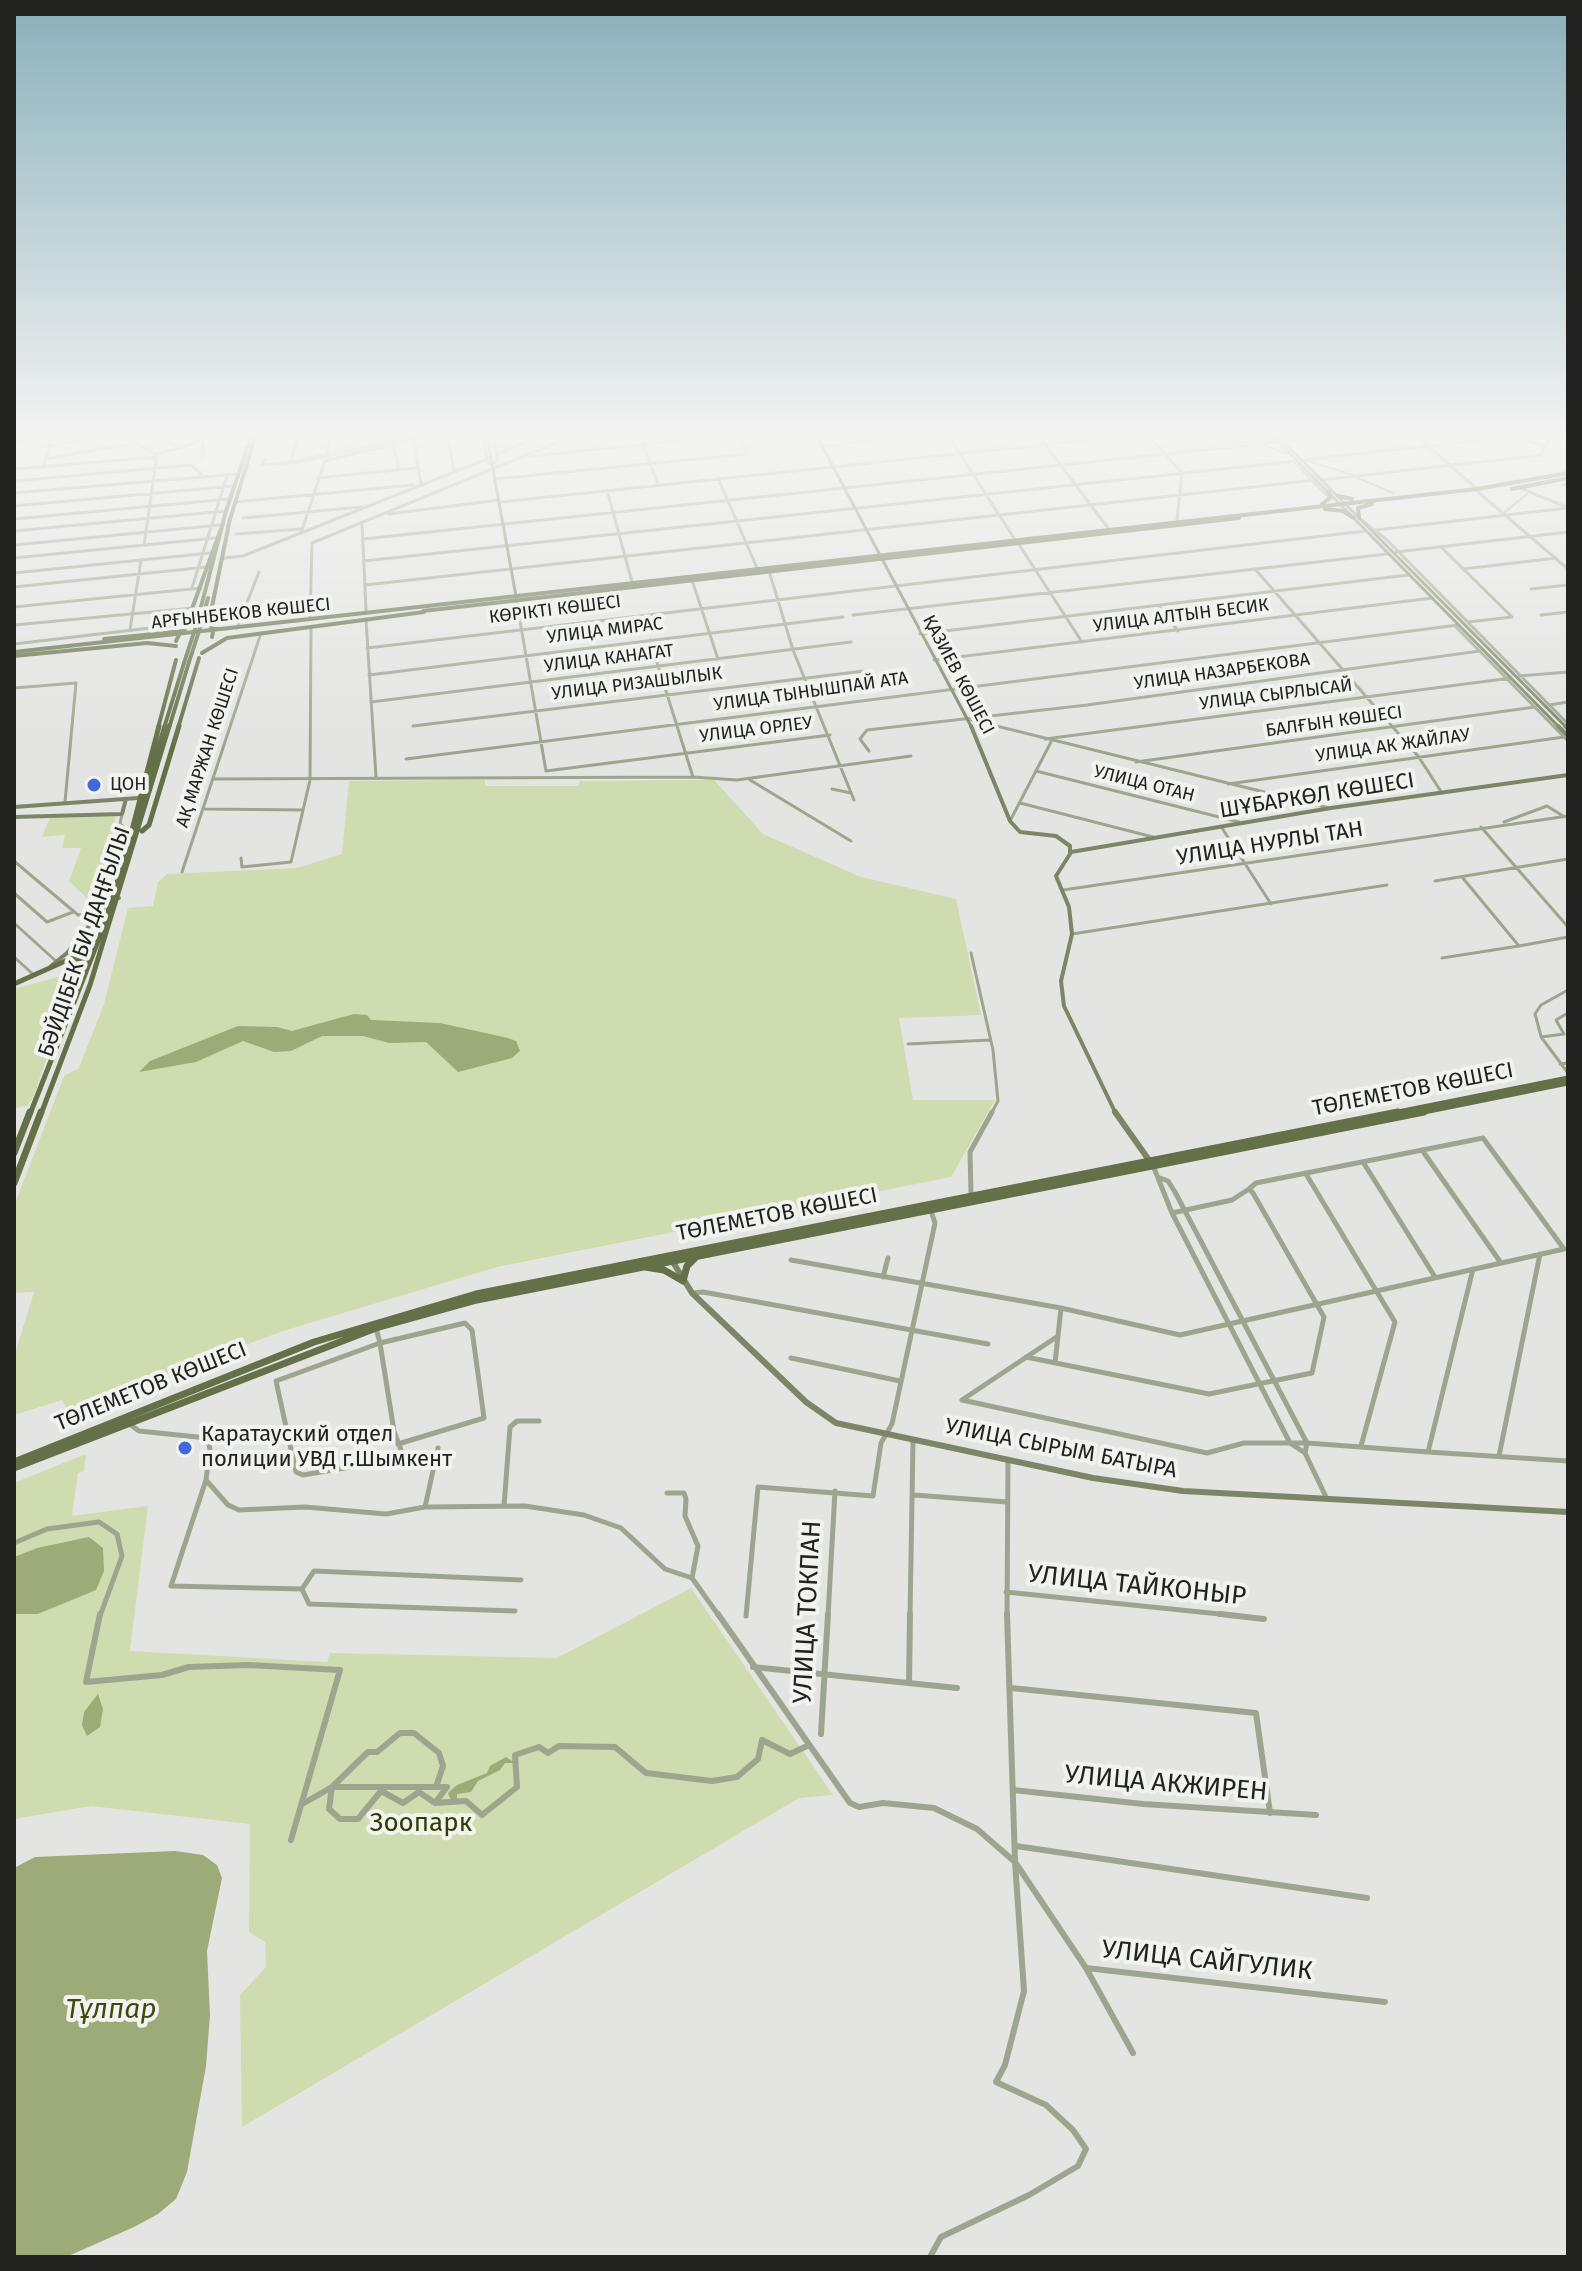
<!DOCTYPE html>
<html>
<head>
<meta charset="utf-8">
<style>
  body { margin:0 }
  #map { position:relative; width:1582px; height:2271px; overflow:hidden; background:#e4e5e2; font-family:"Fira Sans",sans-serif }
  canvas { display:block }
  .frame { position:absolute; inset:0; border:16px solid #222221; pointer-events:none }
</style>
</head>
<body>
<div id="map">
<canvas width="1582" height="2271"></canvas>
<div class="frame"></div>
</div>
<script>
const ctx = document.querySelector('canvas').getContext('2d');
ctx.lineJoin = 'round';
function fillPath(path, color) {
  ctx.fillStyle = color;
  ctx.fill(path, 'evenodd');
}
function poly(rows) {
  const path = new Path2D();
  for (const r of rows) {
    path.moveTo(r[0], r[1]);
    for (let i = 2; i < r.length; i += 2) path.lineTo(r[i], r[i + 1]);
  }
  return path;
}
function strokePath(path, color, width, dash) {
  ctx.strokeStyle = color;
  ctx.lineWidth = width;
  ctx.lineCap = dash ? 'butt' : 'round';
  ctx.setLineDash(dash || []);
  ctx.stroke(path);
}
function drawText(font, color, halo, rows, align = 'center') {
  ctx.font = font + ' "Fira Sans",sans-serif';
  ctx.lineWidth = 8;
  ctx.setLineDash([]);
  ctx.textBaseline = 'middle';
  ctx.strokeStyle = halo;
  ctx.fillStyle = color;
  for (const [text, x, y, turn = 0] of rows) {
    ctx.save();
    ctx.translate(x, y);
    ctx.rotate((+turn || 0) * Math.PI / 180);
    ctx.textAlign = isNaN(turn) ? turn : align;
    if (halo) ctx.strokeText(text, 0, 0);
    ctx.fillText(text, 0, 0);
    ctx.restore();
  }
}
fillPath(poly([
  [485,780,485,786,578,786,580,781,714,780,763,834,861,877,956,899,981,1015,899,1018,913,1100,995,1100,951,1177,497,1267,283,1331,68,1411,62,1400,14,1415,14,1357,34,1292,14,1293,14,1206,64,1076,79,1068,104,1004,128,908,153,906,158,882,167,874,297,868,342,854,349,781],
  [116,815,100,885,92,903,69,881,81,848,62,848,65,835,42,837,50,817],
  [80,971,69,992,33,1098,27,1106,14,1108,14,989],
  [86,1454,84,1471,78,1473,72,1516,148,1506,130,1651,327,1662,330,1653,557,1658,691,1588,833,1795,799,1798,242,2127,240,1995,266,1967,265,1942,249,1932,250,1824,91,1806,14,1819,14,1483]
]), '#cedcaf');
fillPath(poly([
  [354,1014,367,1015,371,1020,440,1023,508,1038,516,1041,520,1051,512,1058,458,1072,426,1042,389,1043,363,1036,322,1036,291,1051,274,1052,243,1041,196,1062,139,1072,150,1061,238,1026,277,1027,292,1031],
  [89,1537,103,1548,104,1571,96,1590,38,1614,14,1614,14,1557,37,1548],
  [98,1694,103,1709,100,1727,87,1736,82,1725,84,1712],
  [506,1757,515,1763,505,1763,500,1770,478,1781,471,1792,457,1794,457,1799,451,1801,448,1793,457,1785,487,1773,490,1766],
  [175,1851,203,1855,217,1865,222,1878,207,1951,210,2015,206,2066,187,2172,176,2199,158,2214,134,2227,66,2257,14,2257,14,1868,35,1857]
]), '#9cab78');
strokePath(poly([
  [1198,431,1218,440,1254,443],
  [1264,445,1288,454],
  [1305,460,1353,475],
  [1358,478,1393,493],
  [1505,512,1527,494]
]), '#9cab78', 2);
strokePath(poly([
  [215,435,237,437],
  [14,437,46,431],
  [265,459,262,465,299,462,392,442]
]), '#9cab78', 3);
strokePath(poly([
  [143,431,181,447],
  [174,431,203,442,202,457],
  [198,431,229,440,250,440],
  [223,431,251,436],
  [299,431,291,462,413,436],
  [376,431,377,444],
  [412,431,421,484],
  [447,431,454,471],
  [492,431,497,454,552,431],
  [639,431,658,485],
  [1035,431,1108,528],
  [1144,431,1182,473,1177,520],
  [1221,431,1227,438],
  [1265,431,1277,442],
  [1411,431,1477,489],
  [14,432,19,431],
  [121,434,157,455,144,545],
  [947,434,1014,538],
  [1505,435,1545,446],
  [14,442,63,431],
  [1283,442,1383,431],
  [394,445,399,470],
  [51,446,136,431],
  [821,446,969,431],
  [157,454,199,442],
  [326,456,333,431],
  [531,456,777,431],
  [46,459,133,443],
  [487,459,489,464,497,462,497,454],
  [1302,460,1502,438,1508,431],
  [1293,461,1330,498],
  [44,466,52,435],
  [14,469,157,457],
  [317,478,416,468],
  [718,478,757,568],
  [495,479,747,454,739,435],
  [1322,480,1541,455,1553,431],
  [14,481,192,465,203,476],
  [1562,485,1568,484],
  [1520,488,1566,507],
  [607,490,632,582],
  [1478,492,1568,569],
  [14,493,237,474],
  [235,502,413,485],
  [500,502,1175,431],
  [14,506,233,486],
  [389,514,499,500],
  [243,518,361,507],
  [1359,518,1387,540,1568,724],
  [14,519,229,499],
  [362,522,366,611],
  [1376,530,1568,508],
  [14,531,226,511],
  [301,533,325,461,446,431],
  [236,534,301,529],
  [363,539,1279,442],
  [1018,543,1082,642],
  [14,545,220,525],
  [1441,547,1512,617],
  [1396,552,1568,532],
  [14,558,215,538],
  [224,558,243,556,487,459,482,431],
  [364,561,1297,461],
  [1255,569,1418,756,1442,793],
  [1463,569,1556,558],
  [769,571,793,650,854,800],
  [14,573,210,553],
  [692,580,718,659],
  [365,585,1316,480],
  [14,587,207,567],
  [192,588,227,476],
  [1531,589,1568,585],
  [516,598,546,771],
  [1159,606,1178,631],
  [14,607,201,588],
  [853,615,1387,554],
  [1541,615,1568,612],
  [310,618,312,543,585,431],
  [366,620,376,777],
  [1468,622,1512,617],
  [14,625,194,608],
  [1455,626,1568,741],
  [237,628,259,572],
  [130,630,141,560],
  [920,634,1408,575],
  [650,640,693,777],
  [14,644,176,625],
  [367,648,1365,531],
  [934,660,1432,598],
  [369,675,843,617],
  [1519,676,1568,672],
  [14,688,76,683,65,802],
  [371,702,851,642],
  [1549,705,1568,702],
  [968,719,1329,808],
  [413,726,864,671],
  [1045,739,1511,678],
  [869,751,860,739,867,730,1087,705,1480,651],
  [406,759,1458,625],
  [1136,762,1535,707],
  [546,771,830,735],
  [1036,771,1239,822],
  [214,779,693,777,737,780,911,756],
  [750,780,851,841],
  [1228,784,1564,737],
  [832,789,851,793],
  [1020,803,1153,837],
  [204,809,303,810],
  [122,814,120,824,129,831],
  [1010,821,1051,742],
  [1504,822,1547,806,1563,816],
  [1481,827,1568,927],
  [1222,828,1271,904],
  [241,858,242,867,291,862,310,780,311,627],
  [14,861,78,915,102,911],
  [182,872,261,633],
  [1435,881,1568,859],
  [1063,890,1568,816],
  [14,893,47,922,73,912],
  [14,923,57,962],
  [1072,934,1387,885],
  [1519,946,1568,937],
  [971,953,993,1050,998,1101,991,1114],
  [14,957,34,975],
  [1442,958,1519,946,1462,877],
  [1568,1013,1556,1020,1564,1034,1541,1037,1568,1073],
  [1541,1036,1535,1014,1541,1005,1568,990],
  [908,1044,990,1040],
  [1560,1064,1568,1063]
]), '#9ea58f', 3);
strokePath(poly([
  [1422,1150,1501,1263],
  [1363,1162,1435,1277],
  [1154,1168,1172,1213,1290,1443,1305,1453,1327,1499],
  [1306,1174,1395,1322,1361,1446],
  [1160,1178,1168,1181,1175,1192,1307,1443,1305,1453],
  [971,1194,970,1152,992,1112],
  [791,1260,1061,1308,1180,1335,1564,1249,1483,1138,1256,1183,1249,1189],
  [883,1277,888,1258],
  [692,1293,703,1292,988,1344],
  [376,1328,380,1343,465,1323,472,1330,484,1418,398,1444],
  [380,1343,394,1431,404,1458,303,1475,296,1472,276,1381,380,1343],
  [1026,1357,1209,1394,1312,1373,1324,1317,1253,1193,1249,1189,1232,1200,1172,1213],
  [791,1358,900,1381],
  [1055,1363,1061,1308],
  [962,1400,1207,1453,1244,1443,1307,1443,1428,1452,1473,1269],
  [962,1400,1058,1336],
  [128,1423,139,1431,207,1438,210,1449,206,1480,171,1586,302,1589],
  [1428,1452,1568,1461],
  [1499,1456,1540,1254],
  [206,1480,228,1505,239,1510,305,1507,386,1514,425,1507,525,1506,584,1515,621,1528,665,1569,692,1578,719,1616],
  [667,1493,684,1493,686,1499,685,1516,698,1546,692,1578],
  [914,1495,1007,1502],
  [504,1506,510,1427,517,1421,539,1421],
  [425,1507,438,1448],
  [14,1543,47,1529,99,1522,117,1534,122,1556,100,1616],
  [1006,1592,1239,1616],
  [515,1611,309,1604,302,1589,314,1571,521,1580],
  [746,1616,758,1487,873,1496,881,1443,892,1424,935,1223,931,1211],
  [828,1616,835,1491],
  [910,1616,913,1441],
  [1007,1616,1008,1461]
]), '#9ea58f', 5);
strokePath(poly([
  [100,1614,86,1682,162,1675,189,1667,248,1665,340,1670,291,1840],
  [718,1614,850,1803,859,1807,883,1803,934,1808,977,1829,1015,1862,1024,1991,1005,2065,996,2082,1046,2105,1073,2130,1086,2149,1078,2166,1029,2195,941,2237,930,2257],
  [1007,1614,1015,1862,1086,1968,1385,2002],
  [1220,1614,1264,1619],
  [753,1667,957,1688],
  [909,1683,910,1614],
  [1011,1688,1256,1713,1270,1813],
  [821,1734,828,1614],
  [332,1787,436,1787],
  [332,1787,329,1809,340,1819,358,1819,381,1791,403,1803,419,1792,435,1803,447,1787,436,1787],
  [332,1787,368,1752,377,1752,400,1733,414,1733,439,1753,443,1766,436,1787],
  [1013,1790,1143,1804,1316,1815],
  [304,1803,332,1787],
  [435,1803,466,1801,482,1815,517,1787,515,1755,539,1747,548,1753,559,1746,615,1747,646,1773,712,1781,737,1777,758,1759,762,1740,790,1754,807,1746],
  [1016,1846,1367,1898],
  [1086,1968,1133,2053]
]), '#9ea58f', 6);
strokePath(poly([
  [486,431,516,596],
  [814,431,972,728],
  [1268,431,1560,728],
  [1273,431,1567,728]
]), '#7c8666', 3);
strokePath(poly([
  [971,726,1010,821,1020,832,1056,836,1070,846,1070,854,1056,876,1069,907,1072,934,1061,981,1064,1006,1116,1114],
  [1558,726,1568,736],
  [1565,726,1568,729],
  [14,807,138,798],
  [14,817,122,814,126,799],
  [1071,852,1331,808,1568,775],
  [51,966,67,953,111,899,119,898]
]), '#7c8666', 4);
strokePath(poly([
  [1115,1112,1151,1163],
  [671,1259,692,1293,806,1402,836,1423,1093,1478,1183,1491,1568,1512]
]), '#7c8666', 6);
strokePath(poly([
  [1512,489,1568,478],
  [1338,496,1352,499],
  [1322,504,1330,498,1329,492],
  [1325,509,1343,511,1354,518],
  [1359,518,1358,508,1372,504],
  [228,526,257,431],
  [423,611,1239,518],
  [201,625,208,598],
  [196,626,226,511,253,431],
  [219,629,212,629,209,621,229,524],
  [104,639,184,631,223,523],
  [14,652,1477,489,1568,473],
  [202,653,227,638,424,612],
  [14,656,147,643,176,646],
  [158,728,176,660],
  [164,728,184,663],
  [169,728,189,662],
  [178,728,199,658]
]), '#647048', 4);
strokePath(poly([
  [142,831,149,825,179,726],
  [131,834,159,726],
  [14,984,72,958,89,963],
  [30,1114,102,931,165,726],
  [41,1114,90,985,169,726],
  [1388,1114,1568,1078],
  [1414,1114,1568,1083]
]), '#647048', 5);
strokePath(poly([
  [14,1153,30,1112],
  [14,1183,41,1112],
  [645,1267,664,1270,683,1281,687,1266,696,1257],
  [14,1462,314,1342,476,1294,1398,1112],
  [14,1468,376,1328,477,1300,1424,1112]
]), '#647048', 7);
strokePath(poly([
  [212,637,213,632],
  [176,641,179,635],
  [189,662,201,625],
  [184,663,196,626]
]), '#647048', 4);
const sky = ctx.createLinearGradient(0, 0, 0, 749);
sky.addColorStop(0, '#89b0bb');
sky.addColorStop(0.58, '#f3f3f2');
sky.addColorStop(1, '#f3f3f200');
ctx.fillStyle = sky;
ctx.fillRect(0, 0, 1582, 749);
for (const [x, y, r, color] of [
  [94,785,8,"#4169db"],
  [185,1448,8,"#4169db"]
]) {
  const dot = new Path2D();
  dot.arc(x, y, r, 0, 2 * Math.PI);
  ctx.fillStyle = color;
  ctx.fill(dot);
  strokePath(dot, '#f1f3ef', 3);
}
drawText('18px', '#222221', '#f1f3ef', [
  ["КӨРІКТІ КӨШЕСІ",555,610,-7],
  ["АРҒЫНБЕКОВ КӨШЕСІ",241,614,-6],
  ["УЛИЦА АЛТЫН БЕСИК",1181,616,-7],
  ["УЛИЦА МИРАС",605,631,-7],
  ["УЛИЦА КАНАГАТ",609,659,-7],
  ["УЛИЦА НАЗАРБЕКОВА",1222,672,-8],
  ["ҚАЗИЕВ КӨШЕСІ",958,675,62],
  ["УЛИЦА РИЗАШЫЛЫК",637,684,-7],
  ["УЛИЦА ТЫНЫШПАЙ АТА",811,692,-8],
  ["УЛИЦА СЫРЛЫСАЙ",1276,695,-7],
  ["БАЛҒЫН КӨШЕСІ",1334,722,-8],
  ["УЛИЦА ОРЛЕУ",756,730,-7],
  ["УЛИЦА АК ЖАЙЛАУ",1393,746,-8],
  ["АҚ МАРЖАН КӨШЕСІ",208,748,-72],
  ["УЛИЦА ОТАН",1144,784,14]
]);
drawText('18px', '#222221', '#f1f3ef', [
  ["ЦОН",110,785]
], 'left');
drawText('22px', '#222221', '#f1f3ef', [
  ["ШҰБАРКӨЛ КӨШЕСІ",1317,796,-9],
  ["УЛИЦА НУРЛЫ ТАН",1270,844,-9],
  ["БӘЙДІБЕК БИ ДАҢҒЫЛЫ",85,942,-71],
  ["ТӨЛЕМЕТОВ КӨШЕСІ",1413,1090,-11],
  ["ТӨЛЕМЕТОВ КӨШЕСІ",777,1215,-11],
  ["ТӨЛЕМЕТОВ КӨШЕСІ",151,1387,-22],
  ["УЛИЦА СЫРЫМ БАТЫРА",1061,1449,11]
]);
drawText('22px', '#222221', '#f1f3ef', [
  ["Каратауский отдел",201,1435],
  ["полиции УВД г.Шымкент",201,1460]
], 'left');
drawText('26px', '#222221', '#f1f3ef', [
  ["УЛИЦА ТАЙКОНЫР",1137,1586,6],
  ["УЛИЦА ТОКПАН",808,1612,-87],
  ["УЛИЦА АКЖИРЕН",1166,1784,5],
  ["УЛИЦА САЙГУЛИК",1207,1961,6]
]);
drawText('26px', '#313e01', '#f1f3ef', [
  ["Зоопарк",421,1824]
]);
drawText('italic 28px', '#3d4b11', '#f1f3ef', [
  ["Тұлпар",111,2010]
]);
</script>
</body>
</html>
